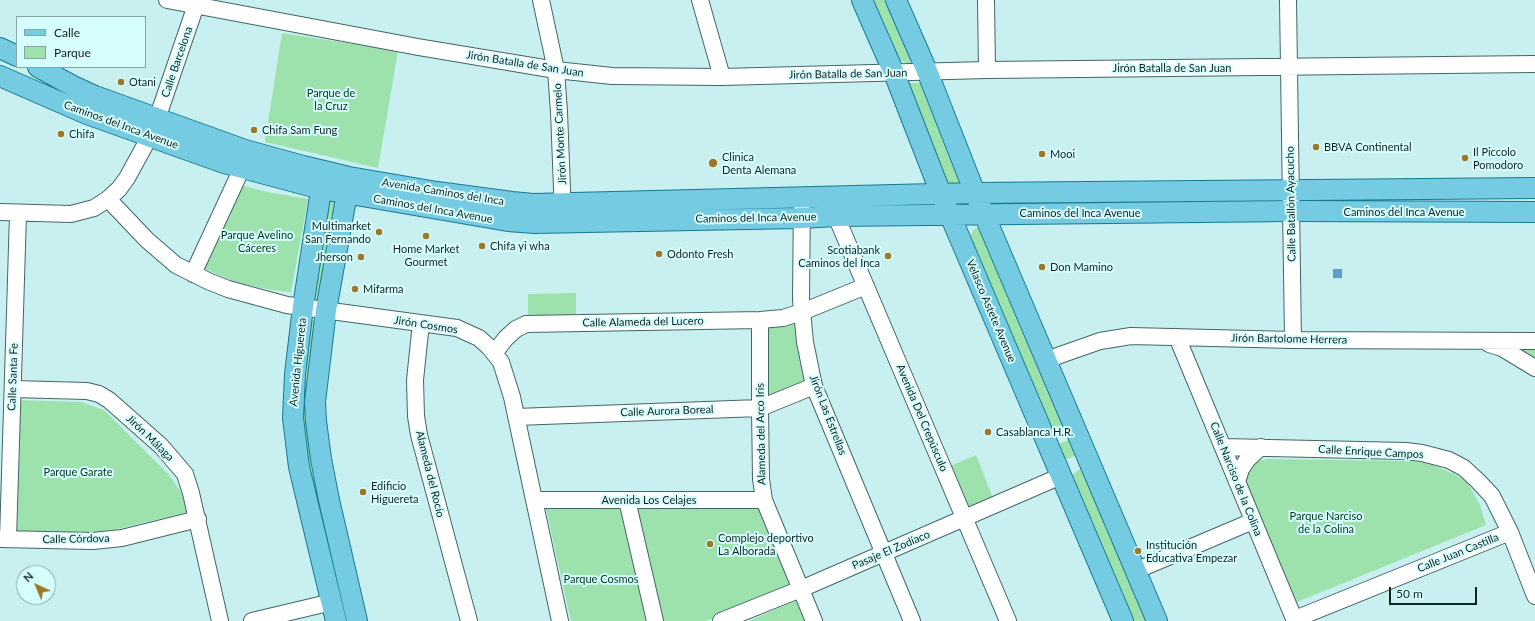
<!DOCTYPE html>
<html>
<head>
<meta charset="utf-8">
<style>
  body { margin:0 }
  #map { position:relative; width:1535px; height:621px; overflow:hidden; background:#c9f0f1; font-family:Lato,sans-serif }
  canvas { display:block }
  .legend { position:absolute; left:16px; top:16px; width:130px; height:52px; box-sizing:border-box; background:#d6feff; border:1px solid #88a6a7; margin:0; padding:5px 7px; list-style:none; font-size:12px; color:#132223 }
  .legend li { display:flex; align-items:center; gap:8px; height:20px }
  .legend b { width:20px; border:1px solid #88a6a7 }
  .north { position:absolute; left:16px; top:565px; width:40px; height:40px; box-sizing:border-box; background:#d6feff; border:1px solid #88a6a7; border-radius:50%; rotate:316deg; font-size:11px; font-weight:700; line-height:16px; text-align:center; color:#132223 }
  .north::after { content:''; display:block; margin:auto; width:14px; height:18px; background:#9e7624; clip-path:polygon(50% 0,100% 100%,50% 72%,0 100%) }
  .scale { position:absolute; left:1389px; top:587px; width:88px; height:18px; box-sizing:border-box; border:2px solid #132223; border-top:0; padding-left:5px; font-size:12px; line-height:14px; white-space:nowrap; color:#132223; -webkit-text-stroke:3px #d6feff; paint-order:stroke }
</style>
</head>
<body>
<div id="map">
<canvas width="1535" height="621"></canvas>
<ul class="legend">
<li><b style="height:5px;background:#75cbe2"></b>Calle</li>
<li><b style="height:11px;background:#9de1ad"></b>Parque</li>
</ul>
<div class="north">N</div>
<div class="scale">50 m</div>
</div>
<script>
const ctx = document.querySelector('canvas').getContext('2d');
ctx.lineJoin = 'round';
function fillPath(path, color) {
  ctx.fillStyle = color;
  ctx.fill(path, 'evenodd');
}
function poly(rows) {
  const path = new Path2D();
  for (const r of rows) {
    path.moveTo(r[0], r[1]);
    for (let i = 2; i < r.length; i += 2) path.lineTo(r[i], r[i + 1]);
  }
  return path;
}
function strokePath(path, color, width, dash) {
  ctx.strokeStyle = color;
  ctx.lineWidth = width;
  ctx.lineCap = dash ? 'butt' : 'round';
  ctx.setLineDash(dash || []);
  ctx.stroke(path);
}
function drawText(font, color, halo, rows, align = 'center') {
  ctx.font = font + ' Lato,sans-serif';
  ctx.lineWidth = 4;
  ctx.setLineDash([]);
  ctx.textBaseline = 'middle';
  ctx.strokeStyle = halo;
  ctx.fillStyle = color;
  for (const [text, x, y, turn = 0] of rows) {
    ctx.save();
    ctx.translate(x, y);
    ctx.rotate((+turn || 0) * Math.PI / 180);
    ctx.textAlign = isNaN(turn) ? turn : align;
    if (halo) ctx.strokeText(text, 0, 0);
    ctx.fillText(text, 0, 0);
    ctx.restore();
  }
}
fillPath(poly([
  [874,0,890,0,915,57,908,64,900,60],
  [282,33,398,51,378,168,265,142],
  [906,83,924,83,965,184,947,185],
  [237,184,267,192,308,199,291,292,272,290,235,282,199,266],
  [328,199,338,201,318,302,313,301],
  [982,227,1067,423,1051,430,970,236,974,229],
  [576,293,576,318,528,318,528,294],
  [309,320,318,320,314,347,354,621,341,621,296,420],
  [794,322,807,376,806,382,763,404,763,323],
  [1535,345,1535,361,1509,346],
  [18,400,81,402,104,410,169,475,183,495,188,512,113,530,79,534,13,534],
  [1073,438,1079,454,1063,461,1057,445],
  [976,455,994,501,965,513,946,468],
  [1269,459,1414,461,1434,465,1466,480,1480,505,1486,525,1297,602,1287,594,1244,479,1249,469,1257,461],
  [1080,469,1085,469,1151,621,1132,621,1070,476],
  [633,503,760,503,794,585,706,621,662,621],
  [621,507,650,621,571,621,546,509],
  [802,598,811,621,749,621]
]), '#9de1ad');
fillPath(poly([
  [1333,269,1342,269,1342,278,1333,278]
]), '#5b9cd1');
const minor = poly([
  [167,0,418,47,556,70,612,76,722,77,987,70,1535,64],
  [541,0,556,70,559,112,563,214],
  [700,0,722,77],
  [986,0,987,70],
  [1288,0,1293,340],
  [157,119,196,5],
  [802,197,801,300,805,342,814,386,912,621],
  [108,199,147,240,176,265,208,281,228,289,287,305,457,328,479,338,489,347,501,362,512,397,560,621],
  [0,212,71,214,94,208,108,199,119,189,127,178,150,136],
  [836,216,1008,621],
  [193,274,242,168],
  [760,320,760,408,761,479,764,500,814,621],
  [421,323,415,380,416,416,419,435,469,621],
  [1177,337,1295,621],
  [1489,344,1502,348,1535,368],
  [495,352,506,338,516,329,526,324,760,320,783,318,802,312,866,286],
  [1046,360,1100,341,1131,336,1293,340,1535,341],
  [13,389,87,391,99,394,109,400,161,446,185,474,191,493,220,621],
  [516,417,760,408,814,386],
  [1223,447,1406,451,1422,453,1449,460,1464,468,1478,481,1492,496,1510,532,1535,596],
  [1237,482,1241,469,1247,460,1261,447],
  [534,500,764,500],
  [627,500,655,621],
  [0,539,93,541,122,538,198,519],
  [8,539,18,214],
  [1135,571,1253,521],
  [1295,619,1510,532],
  [252,621,332,602],
  [721,621,801,589,1061,476]
]);
const major = poly([
  [862,0,894,73,941,194,1123,621],
  [896,0,927,71,975,193,1157,621],
  [0,48,17,56],
  [38,67,73,86,95,96,245,150,303,166,349,177,437,192,512,202,533,204,975,193,1535,188],
  [0,76,87,114,224,163,321,189,508,221,534,223,801,218,836,216,1292,211,1535,212],
  [323,177,303,307,295,374,293,418,299,467,336,621],
  [349,182,326,310,315,402,316,421,321,459,329,500,357,621]
]);
strokePath(minor, '#436667', 18);
strokePath(major, '#177a92', 22);
strokePath(minor, '#fff', 16);
strokePath(major, '#75cbe2', 20);
for (const [x, y, r, color] of [
  [121,82,4,"#9e7624"],
  [254,130,4,"#9e7624"],
  [61,134,4,"#9e7624"],
  [1316,147,4,"#9e7624"],
  [1042,154,4,"#9e7624"],
  [1465,158,4,"#9e7624"],
  [713,163,5,"#9e7624"],
  [379,232,4,"#9e7624"],
  [426,236,4,"#9e7624"],
  [482,246,4,"#9e7624"],
  [659,254,4,"#9e7624"],
  [888,256,4,"#9e7624"],
  [361,257,4,"#9e7624"],
  [1042,267,4,"#9e7624"],
  [355,289,4,"#9e7624"],
  [988,432,4,"#9e7624"],
  [363,492,4,"#9e7624"],
  [710,544,4,"#9e7624"],
  [1138,551,4,"#9e7624"]
]) {
  const dot = new Path2D();
  dot.arc(x, y, r, 0, 2 * Math.PI);
  ctx.fillStyle = color;
  ctx.fill(dot);
  strokePath(dot, '#d6feff', 1.5);
}
drawText('11px', '#132223', '#d6feff', [
  ["Calle Barcelona",177,62,-71],
  ["Jirón Batalla de San Juan",525,64,9],
  ["Jirón Batalla de San Juan",1172,68],
  ["Jirón Batalla de San Juan",848,74,-1],
  ["Caminos del Inca Avenue",121,125,20],
  ["Jirón Monte Carmelo",560,134,-93],
  ["Avenida Caminos del Inca",443,192,9],
  ["Calle Batallón Ayacucho",1291,204,-91],
  ["Caminos del Inca Avenue",433,209,10],
  ["Caminos del Inca Avenue",1404,212],
  ["Caminos del Inca Avenue",1080,213],
  ["Caminos del Inca Avenue",756,218,-1],
  ["Velasco Astete Avenue",991,311,67],
  ["Calle Alameda del Lucero",643,322,-1],
  ["Jirón Cosmos",426,325,9],
  ["Jirón Bartolome Herrera",1289,339,1],
  ["Avenida Higuereta",298,362,-84],
  ["Calle Santa Fe",13,377,-88],
  ["Calle Aurora Boreal",667,411,-2],
  ["Jirón Las Estrellas",828,415,69],
  ["Avenida Del Crepúsculo",922,418,67],
  ["Alameda del Arco Iris",761,434,-91],
  ["Jirón Málaga",150,438,44],
  ["Calle Enrique Campos",1371,452,3],
  ["Alameda del Rocío",430,474,76],
  ["Calle Narciso de la Colina",1236,479,68],
  ["Avenida Los Celajes",649,500],
  ["Calle Córdova",76,539,-1],
  ["Pasaje El Zodíaco",891,550,-23],
  ["Calle Juan Castilla",1458,553,-22]
]);
drawText('11px', '#132223', '#d6feff', [
  ["Otani",129,82],
  ["Chifa Sam Fung",262,130],
  ["Chifa",69,134],
  ["BBVA Continental",1324,147],
  ["Il Piccolo",1473,152],
  ["Pomodoro",1473,165],
  ["Mooi",1050,154],
  ["Clinica",722,157],
  ["Denta Alemana",722,170],
  ["Multimarket",371,226,"right"],
  ["San Fernando",371,239,"right"],
  ["Chifa yi wha",490,246],
  ["Home Market",426,249,"center"],
  ["Gourmet",426,262,"center"],
  ["Scotiabank",880,250,"right"],
  ["Caminos del Inca",880,263,"right"],
  ["Odonto Fresh",667,254],
  ["Jherson",353,257,"right"],
  ["Don Mamino",1050,267],
  ["Mifarma",363,289],
  ["Casablanca H.R.",996,432],
  ["Edificio",371,486],
  ["Higuereta",371,499],
  ["Complejo deportivo",718,538],
  ["La Alborada",718,551],
  ["Institución",1146,545],
  ["Educativa Empezar",1146,558]
], 'left');
drawText('11px', '#003817', '#d6feff', [
  ["Parque de",331,93],
  ["la Cruz",331,106],
  ["Parque Avelino",257,235],
  ["Cáceres",257,248],
  ["Parque Garate",78,472],
  ["Parque Narciso",1326,516],
  ["de la Colina",1326,529],
  ["Parque Cosmos",601,579]
]);
</script>
</body>
</html>
